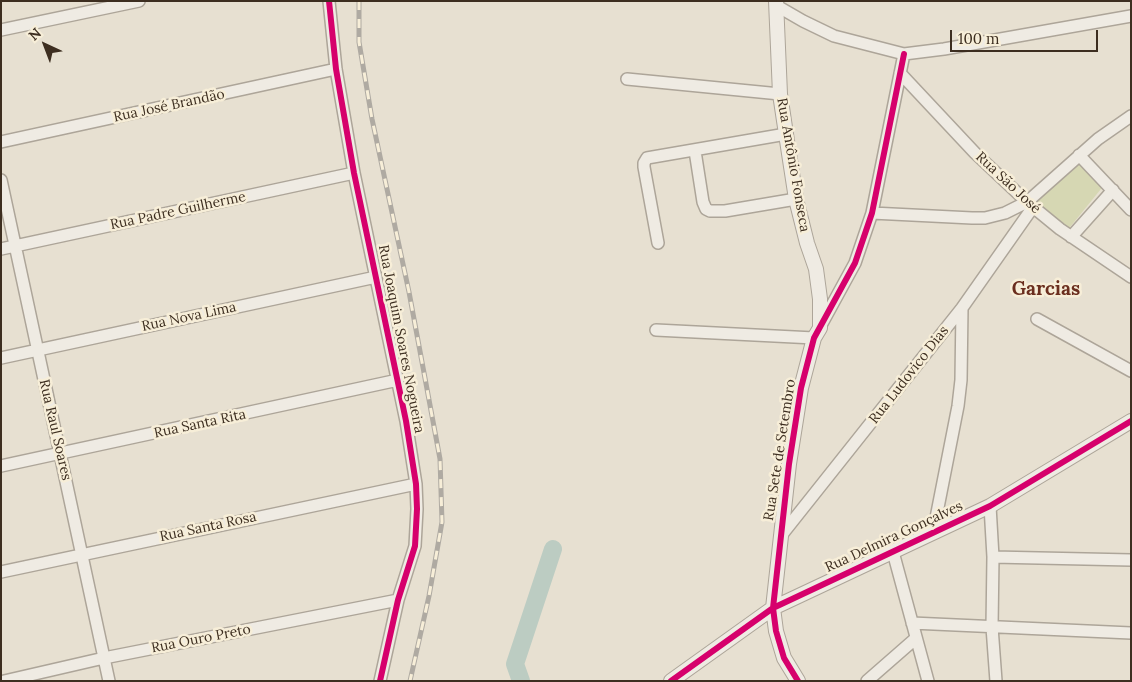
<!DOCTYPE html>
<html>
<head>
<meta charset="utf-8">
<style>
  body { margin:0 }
  #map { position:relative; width:1132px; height:682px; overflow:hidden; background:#e7e0d1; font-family:Lora,serif }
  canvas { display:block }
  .frame { position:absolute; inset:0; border:2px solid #3d2e20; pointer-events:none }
  .north { position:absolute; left:20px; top:20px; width:50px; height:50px; -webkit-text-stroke:4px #f7eed8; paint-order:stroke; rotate:317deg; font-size:14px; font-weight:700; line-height:20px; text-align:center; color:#3d2e20 }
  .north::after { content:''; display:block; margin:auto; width:18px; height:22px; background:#3d2e20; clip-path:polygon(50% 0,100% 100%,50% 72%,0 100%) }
  .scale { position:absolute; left:950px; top:30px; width:148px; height:22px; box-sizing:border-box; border:2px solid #3d2e20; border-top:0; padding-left:6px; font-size:15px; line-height:18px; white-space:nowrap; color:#3d2e20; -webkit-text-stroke:4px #f7eed8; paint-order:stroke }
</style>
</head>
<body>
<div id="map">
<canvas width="1132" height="682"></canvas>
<div class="frame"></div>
<div class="north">N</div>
<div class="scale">100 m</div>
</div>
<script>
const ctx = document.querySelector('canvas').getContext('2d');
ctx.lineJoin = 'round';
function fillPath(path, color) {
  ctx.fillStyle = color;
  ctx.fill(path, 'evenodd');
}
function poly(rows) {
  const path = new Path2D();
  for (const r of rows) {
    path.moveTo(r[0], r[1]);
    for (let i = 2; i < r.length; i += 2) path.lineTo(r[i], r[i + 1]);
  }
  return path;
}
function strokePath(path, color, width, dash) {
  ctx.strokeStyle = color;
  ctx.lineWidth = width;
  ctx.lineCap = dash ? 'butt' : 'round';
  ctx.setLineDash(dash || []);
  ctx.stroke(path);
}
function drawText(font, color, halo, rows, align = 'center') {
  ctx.font = font + ' Lora,serif';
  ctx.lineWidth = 5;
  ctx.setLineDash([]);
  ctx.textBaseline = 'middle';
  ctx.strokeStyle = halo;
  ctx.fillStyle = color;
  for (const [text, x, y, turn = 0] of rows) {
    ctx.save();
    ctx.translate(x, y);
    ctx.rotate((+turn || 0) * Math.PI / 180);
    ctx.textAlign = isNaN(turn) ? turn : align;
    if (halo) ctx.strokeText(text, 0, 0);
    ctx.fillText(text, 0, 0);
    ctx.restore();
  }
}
fillPath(poly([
  [1072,153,1105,184,1066,232,1026,200]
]), '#d6d7b3');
strokePath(poly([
  [521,681,515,664,553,549]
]), '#bcccc2', 18);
const minor = poly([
  [329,1,336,69,354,173,406,421,416,484,417,509,415,546,398,600,380,681],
  [777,6,803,21,834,36,904,54,944,49,1131,16],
  [1,30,139,1],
  [900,73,975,153,1027,202,1060,229,1131,277],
  [627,79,780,94],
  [1,142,336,69],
  [695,151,703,202,706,209,710,211,725,211,796,199],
  [1079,155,1131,210],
  [1,180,109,681],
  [872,213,972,218,985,218,1005,213,1027,202,1098,139,1131,116],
  [1071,237,1113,190],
  [658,243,644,167,644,163,647,158,786,134],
  [1,249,354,173],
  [1037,319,1131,371],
  [820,327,855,263,872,213,904,54],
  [656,330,814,338],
  [1,358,376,277],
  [1,466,398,380],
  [990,506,993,557,992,627,996,681],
  [933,533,958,406,961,380,962,308],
  [780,537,962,308,1033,207],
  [893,552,928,681],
  [993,557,1131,560],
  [1,572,416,484],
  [912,623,1131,633],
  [4,681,104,658,398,600],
  [867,681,915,639]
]);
const tertiary = poly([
  [776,1,780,94,786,134,796,199,807,243,816,269,820,299,820,328,814,338,801,388,789,464,773,608,776,631,784,658,798,681],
  [671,681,773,608,990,506,1131,421]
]);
strokePath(minor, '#ada599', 14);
strokePath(tertiary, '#ada599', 16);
strokePath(minor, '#efebe3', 11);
strokePath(tertiary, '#efebe3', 14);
const rail = poly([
  [359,1,359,42,372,119,409,292,440,459,442,522,429,596,410,681]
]);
strokePath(rail, '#afaaa2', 5);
strokePath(rail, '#f7eed8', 3, [9]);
strokePath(poly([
  [329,1,336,69,354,173,406,421,416,484,417,509,415,546,398,600,380,681],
  [671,681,773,608,990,506,1131,421],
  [798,681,784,658,776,631,773,608,789,464,801,388,814,338,855,263,872,213,904,54]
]), '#d6006c', 6);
drawText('14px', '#3d2e20', '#f7eed8', [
  ["Rua José Brandão",169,106,-12],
  ["Rua Antônio Fonseca",793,165,80],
  ["Rua São José",1008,183,43],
  ["Rua Padre Guilherme",178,211,-12],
  ["Rua Nova Lima",189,317,-12],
  ["Rua Joaquim Soares Nogueira",401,339,79],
  ["Rua Ludovico Dias",909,375,-52],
  ["Rua Santa Rita",200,424,-12],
  ["Rua Raul Soares",55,430,77],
  ["Rua Sete de Setembro",780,450,-81],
  ["Rua Santa Rosa",208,527,-12],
  ["Rua Delmira Gonçalves",894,537,-25],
  ["Rua Ouro Preto",201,639,-11]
]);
drawText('bold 19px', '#6b2e1e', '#f7eed8', [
  ["Garcias",1046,290]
]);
</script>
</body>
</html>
